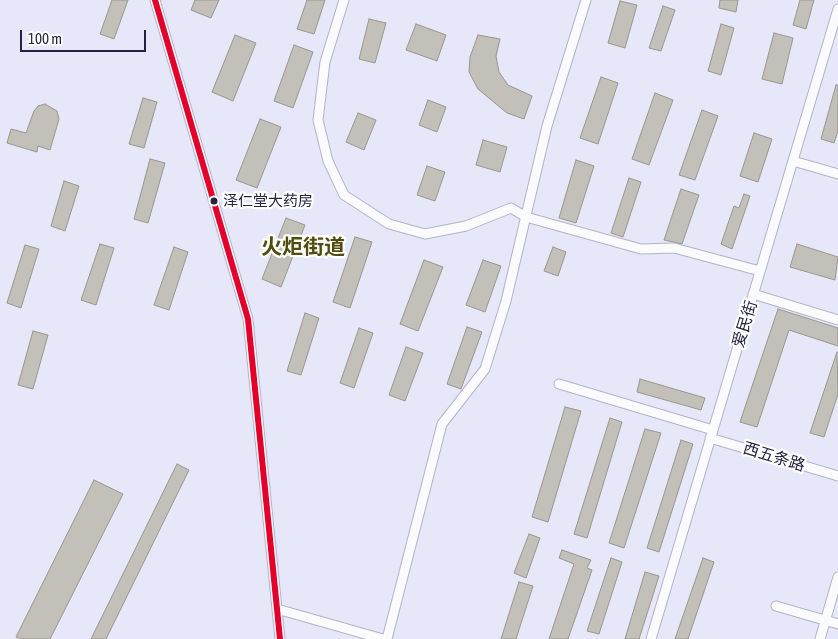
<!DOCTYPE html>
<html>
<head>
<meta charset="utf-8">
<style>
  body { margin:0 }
  #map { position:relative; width:838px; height:639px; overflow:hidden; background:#e6e7f8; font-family:"Asap Condensed",sans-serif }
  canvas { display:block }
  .scale { position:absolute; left:20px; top:30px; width:126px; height:22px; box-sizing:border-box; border:2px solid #242340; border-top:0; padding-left:6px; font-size:15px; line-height:18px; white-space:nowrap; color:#242340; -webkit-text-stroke:4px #fff; paint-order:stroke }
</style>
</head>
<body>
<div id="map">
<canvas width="838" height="639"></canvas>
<div class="scale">100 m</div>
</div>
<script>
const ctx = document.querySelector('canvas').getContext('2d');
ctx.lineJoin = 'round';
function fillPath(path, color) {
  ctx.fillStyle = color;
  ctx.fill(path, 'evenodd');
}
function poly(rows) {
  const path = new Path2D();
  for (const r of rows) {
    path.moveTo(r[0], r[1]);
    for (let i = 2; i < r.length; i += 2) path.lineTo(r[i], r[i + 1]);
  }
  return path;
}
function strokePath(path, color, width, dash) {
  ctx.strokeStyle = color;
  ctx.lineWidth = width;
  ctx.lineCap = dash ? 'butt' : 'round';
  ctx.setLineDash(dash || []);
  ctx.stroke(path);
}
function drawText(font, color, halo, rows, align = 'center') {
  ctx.font = font + ' "Asap Condensed","Noto Sans SC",sans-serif';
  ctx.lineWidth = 4.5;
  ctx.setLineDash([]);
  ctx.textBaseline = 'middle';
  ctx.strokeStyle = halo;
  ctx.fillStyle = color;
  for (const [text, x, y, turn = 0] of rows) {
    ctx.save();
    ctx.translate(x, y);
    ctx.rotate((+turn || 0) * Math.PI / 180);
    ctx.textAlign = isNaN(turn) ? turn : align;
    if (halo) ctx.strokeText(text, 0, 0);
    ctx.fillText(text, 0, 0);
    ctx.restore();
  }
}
const building = poly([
  [112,0,128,0,114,39,100,34,112,0],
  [195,0,219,0,211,18,191,10,195,0],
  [307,0,325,0,314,34,297,29,307,0],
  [720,0,738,0,736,12,719,8,720,0],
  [800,0,814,0,806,29,793,25,800,0],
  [620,1,637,5,625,48,608,43,620,1],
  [663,6,675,10,661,51,649,48,663,6],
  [369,19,386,23,375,63,359,59,369,19],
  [416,24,446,35,437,61,406,50,416,24],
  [721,24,734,28,721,75,708,71,721,24],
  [774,33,793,38,782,84,762,79,774,33],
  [235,35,256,43,233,101,212,92,235,35],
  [478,35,500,39,496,56,499,72,508,85,532,96,524,119,507,113,478,89,469,72,470,57,478,35],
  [294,45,313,52,293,108,274,101,294,45],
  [601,77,618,83,598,144,580,138,601,77],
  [836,85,838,85,838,131,834,143,821,139,836,85],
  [655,93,673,100,649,165,632,159,655,93],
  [143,98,157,102,144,148,129,144,143,98],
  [428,100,446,107,437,132,419,125,428,100],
  [45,104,57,111,59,119,50,150,38,146,37,152,7,143,11,129,26,133,34,111,38,106,45,104],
  [702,110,718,116,695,180,679,175,702,110],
  [358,113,376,120,364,150,346,142,358,113],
  [260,119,281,127,257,188,236,180,260,119],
  [754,133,772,139,758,182,740,176,754,133],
  [483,140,507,147,500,172,476,165,483,140],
  [150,159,165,163,148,223,134,219,150,159],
  [576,160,594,166,576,223,559,218,576,160],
  [427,166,445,172,435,201,417,195,427,166],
  [629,178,641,182,623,237,611,233,629,178],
  [64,181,79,186,65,231,51,226,64,181],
  [681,189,699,195,682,244,664,240,681,189],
  [744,194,750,196,732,249,721,244,734,206,739,208,744,194],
  [286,218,305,225,281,287,262,279,286,218],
  [355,237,372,242,350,308,333,302,355,237],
  [100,244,114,248,96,305,81,300,100,244],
  [797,244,838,257,835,280,790,267,797,244],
  [25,245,39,249,21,308,7,303,25,245],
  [174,247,188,252,169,310,154,305,174,247],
  [553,247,566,252,558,276,544,271,553,247],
  [424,260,443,267,418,331,400,324,424,260],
  [483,260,501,266,485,312,466,305,483,260],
  [778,309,838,328,838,346,789,330,757,427,740,422,778,309],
  [305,313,319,318,301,375,287,371,305,313],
  [467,327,482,332,461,389,447,384,467,327],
  [359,328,373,333,354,388,340,383,359,328],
  [33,331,48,335,33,389,18,385,33,331],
  [406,347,423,353,405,401,389,395,406,347],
  [837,352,838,394,824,437,810,433,837,352],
  [640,379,705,398,701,410,637,392,640,379],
  [565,407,581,411,548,522,532,517,565,407],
  [610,418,622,422,587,538,574,534,610,418],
  [645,429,661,433,624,548,609,543,645,429],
  [681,440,693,444,659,552,647,548,681,440],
  [177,464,189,470,106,639,91,639,177,464],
  [94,480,123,494,50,639,19,639,16,637,94,480],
  [529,534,540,538,526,578,514,573,529,534],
  [562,550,591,560,587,568,592,570,568,639,549,639,574,564,559,558,562,550],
  [611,558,622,562,599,634,587,631,611,558],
  [703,558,714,562,688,639,675,639,703,558],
  [645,572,659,576,639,639,625,639,645,572],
  [519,582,533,586,516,639,501,639,519,582]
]);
fillPath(building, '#c2c0b8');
strokePath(building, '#98978e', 1);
const minor = poly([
  [155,0,248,319,280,639],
  [344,0,325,62,318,120,328,161,344,195,389,224,425,234,466,226,511,208,526,217,641,249,674,248,760,271],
  [793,161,838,174],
  [753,294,838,320],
  [559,384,713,430],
  [710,438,838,476],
  [776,606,838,624],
  [277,609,383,639],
  [387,639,442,424,485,369,506,301,547,126,586,0],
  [651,639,838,9],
  [820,639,838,577]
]);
strokePath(minor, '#b3b3c8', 11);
strokePath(minor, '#fbfbfe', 9);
strokePath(poly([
  [155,0,248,319,280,639]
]), '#e4002b', 6);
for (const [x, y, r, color] of [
  [214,201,4.5,"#242340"]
]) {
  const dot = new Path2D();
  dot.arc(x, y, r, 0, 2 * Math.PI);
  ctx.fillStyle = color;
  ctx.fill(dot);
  strokePath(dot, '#fff', 2);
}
drawText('15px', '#242340', '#fff', [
  ["泽仁堂大药房",223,201]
], 'left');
drawText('16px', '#242340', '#fff', [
  ["爱民街",745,324,-73],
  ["西五条路",774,457,17]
]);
drawText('bold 21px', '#524c0c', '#fff', [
  ["火炬街道",303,247]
]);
</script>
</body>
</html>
